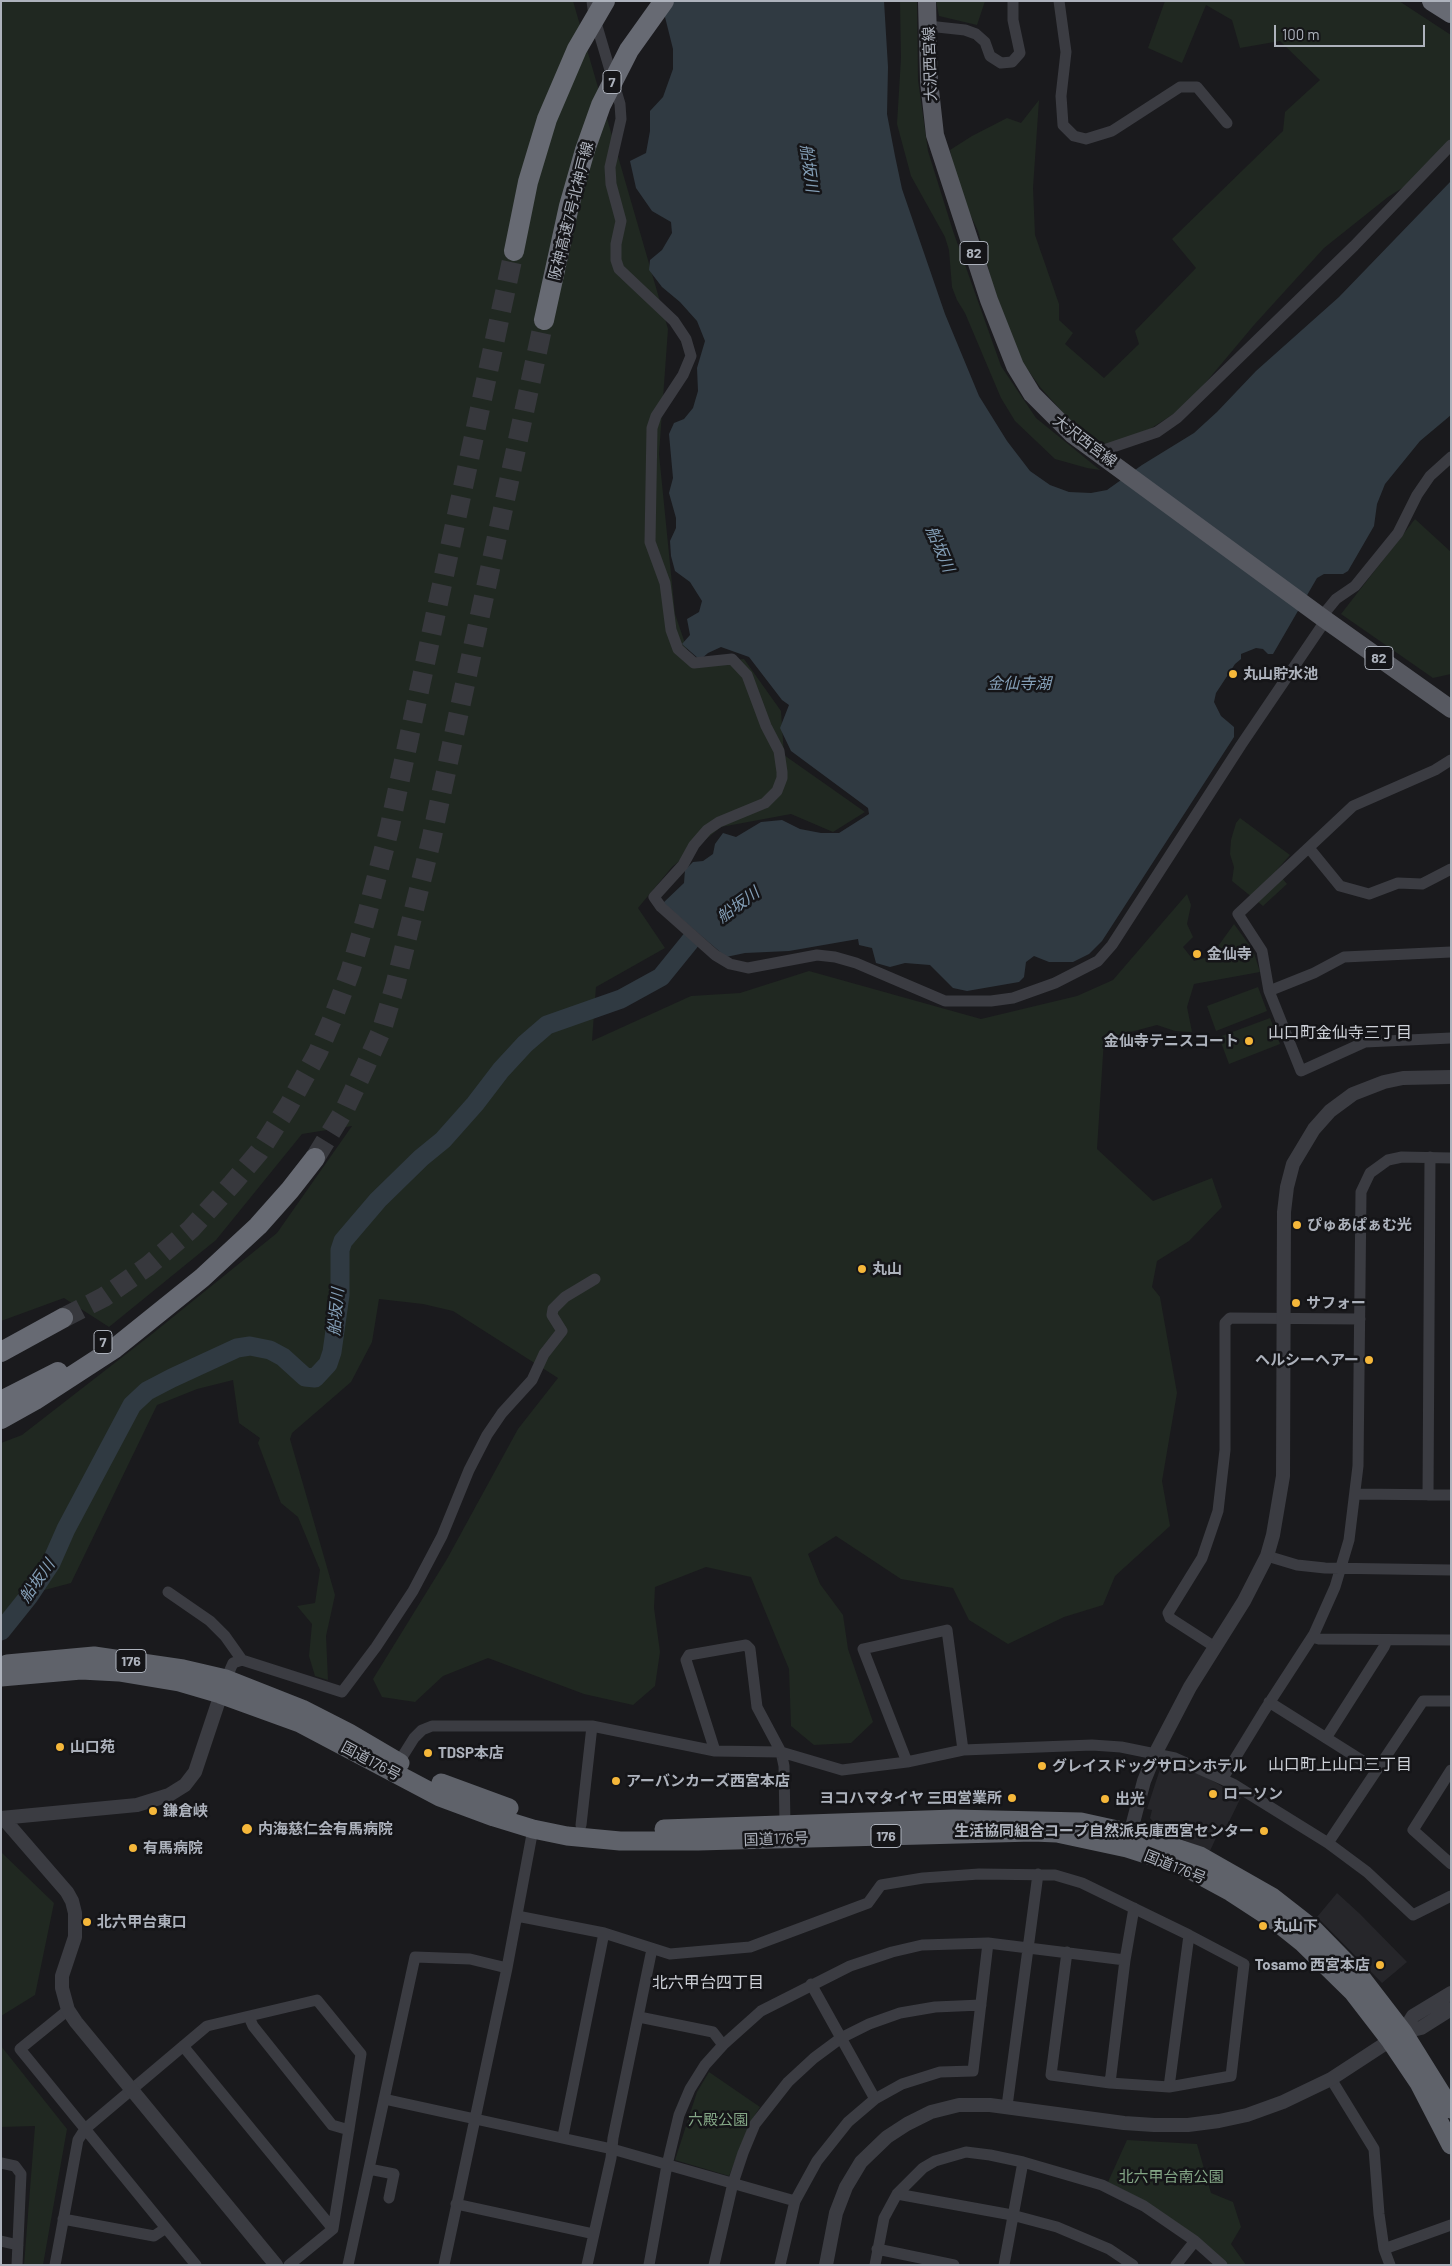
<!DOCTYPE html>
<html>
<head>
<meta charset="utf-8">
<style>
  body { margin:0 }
  #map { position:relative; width:1452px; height:2266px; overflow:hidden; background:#1a1a1d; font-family:Barlow,sans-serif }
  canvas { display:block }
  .frame { position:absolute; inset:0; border:2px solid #adb2bc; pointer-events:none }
  .scale { position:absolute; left:1274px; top:25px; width:151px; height:22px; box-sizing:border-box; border:2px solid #adb2bc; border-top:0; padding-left:6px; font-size:15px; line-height:18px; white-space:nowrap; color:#adb2bc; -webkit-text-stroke:4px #151518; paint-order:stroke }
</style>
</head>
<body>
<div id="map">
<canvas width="1452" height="2266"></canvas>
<div class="frame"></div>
<div class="scale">100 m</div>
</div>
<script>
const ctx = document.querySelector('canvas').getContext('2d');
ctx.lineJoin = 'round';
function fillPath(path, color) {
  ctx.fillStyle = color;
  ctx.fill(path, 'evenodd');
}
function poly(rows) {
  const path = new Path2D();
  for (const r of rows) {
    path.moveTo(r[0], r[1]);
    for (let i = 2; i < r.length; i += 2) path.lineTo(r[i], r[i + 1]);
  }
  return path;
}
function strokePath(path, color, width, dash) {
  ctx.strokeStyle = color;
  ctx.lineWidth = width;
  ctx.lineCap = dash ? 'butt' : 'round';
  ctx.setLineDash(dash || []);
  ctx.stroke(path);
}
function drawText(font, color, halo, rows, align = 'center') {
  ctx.font = font + ' Barlow,"Noto Sans JP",sans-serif';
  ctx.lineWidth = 5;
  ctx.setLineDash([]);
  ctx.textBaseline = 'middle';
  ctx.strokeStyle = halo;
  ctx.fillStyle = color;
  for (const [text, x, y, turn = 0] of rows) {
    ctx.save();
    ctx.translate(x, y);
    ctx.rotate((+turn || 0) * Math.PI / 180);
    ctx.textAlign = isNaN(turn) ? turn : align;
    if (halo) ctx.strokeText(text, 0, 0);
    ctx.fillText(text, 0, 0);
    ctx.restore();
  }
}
fillPath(poly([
  [1163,1760,1204,1776,1241,1797,1227,1826,1220,1829,1210,1851,1161,1831,1150,1818,1152,1810,1147,1809],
  [1337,1893,1360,1914,1407,1962,1382,1983,1317,1917]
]), '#26262a');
fillPath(poly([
  [1,1,573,1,668,329,659,454,675,614,692,664,744,659,781,711,784,755,865,812,833,832,791,814,721,827,672,867,638,908,665,948,596,987,592,1041,691,996,740,993,809,971,981,1019,1077,996,1113,980,1187,894,1191,905,1187,924,1193,937,1183,947,1194,961,1211,956,1234,924,1253,950,1260,972,1194,984,1187,1007,1192,1032,1175,1031,1157,1025,1104,1039,1097,1149,1153,1201,1212,1178,1222,1207,1189,1241,1157,1261,1152,1287,1160,1297,1177,1393,1162,1481,1170,1526,1115,1576,1103,1605,1064,1617,1008,1644,969,1620,953,1588,901,1579,836,1536,808,1554,820,1584,843,1615,848,1649,873,1722,851,1743,814,1745,791,1726,789,1669,751,1577,706,1567,655,1587,654,1608,660,1652,655,1686,633,1705,584,1694,488,1658,443,1676,415,1702,382,1697,373,1679,447,1559,518,1429,558,1378,453,1311,423,1304,379,1299,372,1342,351,1382,292,1433,290,1439,335,1595,326,1636,328,1680,315,1676,309,1656,312,1624,297,1606,315,1603,320,1570,298,1517,281,1503,258,1443,260,1438,239,1423,233,1380,197,1389,157,1405,71,1583,18,1597,1,1626,1,1443,22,1435,152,1334,277,1233,352,1126,302,1134,216,1240,109,1327,64,1298,1,1321],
  [900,1,917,1,918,80,928,151,953,231,1001,366,1036,418,1100,470,1087,468,1055,459,1015,421,1001,398,965,313,957,300,952,287,949,250,945,237,911,176,897,124,901,58],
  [936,1,985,1,977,25,939,16],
  [1165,1,1399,1,1451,35,1451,149,1437,166,1388,197,1324,248,1254,325,1186,406,1150,429,1105,446,1075,426,1040,387,1018,356,992,282,978,231,959,191,950,150,972,136,1007,118,1021,123,1039,100,1033,188,1035,235,1059,304,1059,320,1073,333,1065,344,1104,378,1139,344,1135,331,1196,268,1172,239,1283,131,1285,112,1320,80,1280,41,1240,48,1232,20,1206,5,1182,63,1148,48],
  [1415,519,1451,552,1451,674,1433,678,1341,614],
  [1240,818,1290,855,1276,871,1287,884,1263,906,1232,881,1234,867,1230,854,1231,840,1236,823],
  [1258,987,1267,1011,1216,1031,1207,1006],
  [1270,1018,1280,1044,1229,1064,1219,1037],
  [1,1852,54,1903,35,1995,1,2016],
  [1,2046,67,2129,43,2265,24,2265,35,2126,1,2127],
  [709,2072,760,2107,750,2123,729,2176,675,2160,697,2092],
  [1127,2140,1197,2144,1211,2193,1233,2202,1241,2227,1231,2244,1246,2265,1227,2265,1148,2203,1108,2182]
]), '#202821');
fillPath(poly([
  [661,1,884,1,888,67,887,114,895,156,902,189,945,314,979,396,1007,441,1030,471,1050,485,1069,492,1091,493,1107,490,1142,465,1194,433,1217,412,1256,371,1339,297,1451,181,1451,415,1420,441,1385,484,1377,504,1374,526,1348,571,1343,574,1324,574,1317,578,1273,654,1268,654,1263,649,1256,648,1241,654,1241,659,1235,664,1216,693,1214,702,1221,716,1234,727,1234,737,1102,941,1089,954,1073,962,1049,962,1034,956,1026,962,1024,977,1019,982,967,991,953,988,930,965,905,963,890,967,876,963,872,948,859,945,858,939,789,951,745,953,726,957,663,903,684,883,685,870,693,862,703,861,713,854,715,844,723,833,736,837,761,822,782,820,800,829,821,833,839,833,869,814,868,808,791,751,780,728,789,705,782,700,749,657,721,647,708,653,700,660,682,644,690,635,687,619,699,612,702,601,690,582,675,571,671,556,670,541,676,528,676,518,669,493,673,478,669,434,674,423,684,419,693,408,698,391,697,368,705,341,697,321,680,302,662,287,649,270,650,260,662,250,672,233,671,222,652,211,636,188,630,161,646,153,650,131,650,111,663,97,673,69,673,49]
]), '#303a42');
strokePath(poly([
  [1,1631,29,1596,51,1563,66,1529,132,1405,147,1391,172,1378,237,1348,250,1346,270,1350,283,1357,305,1377,315,1378,328,1364,332,1352,340,1295,340,1250,343,1241,378,1200,421,1158,443,1140,475,1104,501,1070,525,1044,547,1025,621,999,661,977,691,940]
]), '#303a42', 19);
strokePath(poly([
  [315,1158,345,1109,365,1067,382,1029,395,986,431,841,544,320],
  [63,1318,104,1297,148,1266,191,1229,232,1184,259,1152,289,1105,318,1052,334,1015,350,972,366,918,389,830,514,251]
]), '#37383d', 20, [20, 10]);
strokePath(poly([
  [592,1,594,16,620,104,621,119,610,167,611,184,621,221,616,244,616,260,619,269,674,321,686,339,691,356,683,375,656,416,652,428,650,542,665,583,671,630,678,649,694,663,732,659,747,675,766,726,779,751,782,772,782,778,777,791,765,803,719,822,707,830,694,845,683,865,654,897,661,907,715,955,730,964,748,968,817,955,835,957,856,963,945,1001,991,1001,1013,998,1055,983,1098,961,1112,945,1241,745,1321,627,1327,610,1336,599,1355,586,1398,533,1417,495,1430,476,1451,457],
  [1059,1,1066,52,1061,96,1063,125,1074,136,1086,139,1112,131,1180,87,1197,87,1227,123],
  [928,26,965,30,976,34,985,42,990,56,1001,63,1012,62,1020,53,1013,20,1013,1],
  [1098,452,1157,432,1177,418,1354,246,1451,145],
  [1309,848,1340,886,1369,894,1398,883,1422,884,1451,869],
  [1451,952,1344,957,1314,973,1269,991,1301,1071,1365,1042,1451,1038],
  [1269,991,1262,951,1238,914,1353,806,1435,770,1451,760],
  [1355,1494,1451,1495],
  [1428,1495,1430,1157],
  [1267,1556,1297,1565,1325,1568,1451,1570],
  [168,1592,210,1621,225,1636,242,1660],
  [1312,1637,1319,1639,1451,1640],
  [1215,1647,1170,1618,1168,1613,1202,1558,1218,1511,1225,1450,1225,1323,1230,1318,1360,1319],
  [226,1679,233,1663,242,1660,342,1692,376,1647,413,1591,442,1536,469,1470,487,1435,502,1413,532,1380,544,1354,562,1331,552,1315,553,1309,565,1297,595,1279],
  [1269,1702,1377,1770],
  [1326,1738,1384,1647,1387,1640],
  [715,1751,686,1660,689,1655,746,1645,750,1649,757,1707,781,1752,784,1766,785,1825],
  [399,1762,414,1738,422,1730,432,1726,592,1726,715,1751,781,1752,842,1770,907,1762,963,1750,1092,1745,1121,1747,1175,1758,1233,1784,1328,1843,1367,1872,1413,1915,1451,1896],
  [907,1762,863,1649,947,1630,963,1750],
  [1451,1770,1413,1830,1451,1864],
  [1223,1778,1264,1711,1314,1634,1335,1587,1349,1540,1358,1466,1361,1192,1370,1173,1388,1160,1402,1157,1451,1158],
  [581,1825,592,1726],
  [1328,1843,1423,1701,1451,1701],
  [517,1916,604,1933,670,1954,750,1947,868,1903,881,1885,923,1878,979,1874,1055,1875,1082,1883,1189,1935,1244,1964,1231,2076,1169,2087,1110,2083,1051,2075,1067,1952],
  [811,1984,875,2099],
  [68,2010,20,2049,196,2265],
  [249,2017,253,2026,332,2125,349,2130],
  [639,2017,713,2032,723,2045],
  [183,2046,333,2229],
  [1331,2079,1374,2149,1379,2214,1384,2249,1390,2265],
  [1110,2083,1125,1960,1134,1908],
  [1169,2087,1189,1935],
  [384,2099,612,2149,795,2201],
  [1007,2106,1038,1874],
  [563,2136,604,1933],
  [1,2163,15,2166,21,2174,17,2265],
  [369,2169,394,2174,389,2198],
  [897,2194,1012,2215,1057,2227,1109,2249,1133,2265],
  [456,2204,594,2234],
  [63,2219,154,2236,166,2228],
  [1,2241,18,2245],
  [877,2249,954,2265],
  [1384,2249,1451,2225],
  [55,2265,78,2140,85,2129,207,2026,317,2000,361,2054,333,2229,289,2265],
  [348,2265,415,1957,470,1959,507,1968],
  [444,2265,507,1968,533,1829],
  [587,2265,611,2158,613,2138,652,1949],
  [649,2265,667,2165,679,2115,690,2089,705,2065,723,2045,761,2011,850,1966,892,1952,922,1945,988,1943,1125,1960],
  [714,2265,733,2183,743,2153,755,2124,788,2082,814,2058,841,2038,869,2024,900,2013,935,2007,981,2005],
  [780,2265,795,2201,817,2161,848,2122,875,2099,902,2084,940,2072,973,2071,988,1943],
  [875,2265,884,2218,897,2194,923,2168,935,2161,966,2152,990,2155,1023,2162,1102,2185,1144,2206,1195,2241,1222,2265],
  [1004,2265,1023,2162],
  [1176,2265,1195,2241]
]), '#3b3c42', 11);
strokePath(poly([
  [1,1818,137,1805,169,1795,185,1785,195,1772,224,1685],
  [3,1818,67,1892,72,1901,75,1913,75,1937,62,1976,62,1988,68,2010,76,2022,276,2265],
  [1128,1842,1144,1781,1155,1754,1190,1687,1244,1601,1267,1556,1273,1535,1283,1476,1284,1212,1287,1187,1293,1164,1314,1129,1330,1111,1353,1094,1384,1082,1403,1078,1451,1077],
  [1403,2032,1413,2016,1451,1993],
  [826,2265,836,2213,846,2187,861,2162,887,2137,907,2124,931,2112,959,2105,990,2105,1124,2123,1154,2125,1188,2125,1219,2121,1247,2115,1283,2102,1331,2079,1403,2032,1421,2028,1451,2009]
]), '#3b3c42', 14);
strokePath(poly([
  [927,1,929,81,935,135,989,300,1015,366,1032,394,1072,434,1323,618,1451,709]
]), '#575961', 18);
strokePath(poly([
  [7,1664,94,1656,183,1669,226,1679,302,1709,349,1733,400,1763],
  [1,1677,81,1670,119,1672,179,1682,220,1694,300,1723,440,1797,494,1817,533,1829,567,1836,620,1841,698,1841,1033,1832,1057,1833,1127,1848,1183,1866,1231,1892,1277,1922,1302,1942,1353,1992,1390,2040,1419,2083,1451,2145],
  [441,1783,509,1808],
  [664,1829,954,1819,1081,1822,1131,1833,1200,1856,1272,1897,1313,1929,1363,1980,1403,2032,1451,2109]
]), '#5f626a', 19);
strokePath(poly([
  [1432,1,1451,13],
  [514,251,528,182,547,119,577,49,605,1],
  [544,320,569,206,585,150,601,105,629,50,664,1],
  [1,1352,63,1318],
  [1,1401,58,1372],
  [1,1419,35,1400,115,1348,202,1278,258,1226,290,1190,315,1158]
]), '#676a73', 20);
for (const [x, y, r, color] of [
  [1233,674,5,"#f5b73a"],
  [1197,954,5,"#f5b73a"],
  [1249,1041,5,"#f5b73a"],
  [1297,1225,5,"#f5b73a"],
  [862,1269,5,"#f5b73a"],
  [1296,1303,5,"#f5b73a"],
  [1369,1360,5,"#f5b73a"],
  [60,1747,5,"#f5b73a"],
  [428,1753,5,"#f5b73a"],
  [1042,1766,5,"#f5b73a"],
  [616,1781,5,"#f5b73a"],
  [1213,1794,5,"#f5b73a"],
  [1012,1798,5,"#f5b73a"],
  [1105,1799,5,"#f5b73a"],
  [153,1811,5,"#f5b73a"],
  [247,1829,6,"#f5b73a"],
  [1264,1831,5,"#f5b73a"],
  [133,1848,5,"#f5b73a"],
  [87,1922,5,"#f5b73a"],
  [1263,1926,5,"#f5b73a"],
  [1380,1965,5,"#f5b73a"]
]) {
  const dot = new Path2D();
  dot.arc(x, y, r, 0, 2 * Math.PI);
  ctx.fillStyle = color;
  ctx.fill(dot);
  strokePath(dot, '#151518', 2);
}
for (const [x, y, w] of [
  [612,82,18],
  [974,253,28],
  [1379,658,28],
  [103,1342,18],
  [131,1661,30],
  [886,1836,30]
]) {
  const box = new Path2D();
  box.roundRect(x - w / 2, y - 11.5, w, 23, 4);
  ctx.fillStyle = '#151518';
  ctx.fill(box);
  strokePath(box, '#adb2bc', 1);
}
drawText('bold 14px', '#adb2bc', null, [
  ["7",612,82],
  ["82",974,253],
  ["82",1379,658],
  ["7",103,1342],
  ["176",131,1661],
  ["176",886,1836]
]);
drawText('15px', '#adb2bc', '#151518', [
  ["大沢西宮線",930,64,-92],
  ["阪神高速7号北神戸線",571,211,-76],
  ["大沢西宮線",1085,441,37],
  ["国道176号",371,1761,28],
  ["国道176号",776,1839,-2],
  ["国道176号",1175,1867,22]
]);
drawText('bold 15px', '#adb2bc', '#151518', [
  ["丸山貯水池",1243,674],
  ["金仙寺",1207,954],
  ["金仙寺テニスコート",1239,1041,"right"],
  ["ぴゅあぱぁむ光",1307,1225],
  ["丸山",872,1269],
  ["サフォー",1306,1303],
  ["ヘルシーヘアー",1359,1360,"right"],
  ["山口苑",70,1747],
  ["TDSP本店",438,1753],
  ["グレイスドッグサロンホテル",1052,1766],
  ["アーバンカーズ西宮本店",626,1781],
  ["ローソン",1223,1794],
  ["ヨコハマタイヤ 三田営業所",1002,1798,"right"],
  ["出光",1115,1799],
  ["鎌倉峡",163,1811],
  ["内海慈仁会有馬病院",258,1829],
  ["生活協同組合コープ自然派兵庫西宮センター",1254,1831,"right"],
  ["有馬病院",143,1848],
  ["北六甲台東口",97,1922],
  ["丸山下",1273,1926],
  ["Tosamo 西宮本店",1370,1965,"right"]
], 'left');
drawText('15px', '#84a786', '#151518', [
  ["六殿公園",718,2120],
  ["北六甲台南公園",1171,2177]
]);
drawText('italic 16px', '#849fb7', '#151518', [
  ["船坂川",809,168,82],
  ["船坂川",940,549,67],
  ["金仙寺湖",1019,684],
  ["船坂川",738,905,-36],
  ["船坂川",336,1312,-85],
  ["船坂川",37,1581,-55]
]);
drawText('16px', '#ced1d8', '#151518', [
  ["山口町金仙寺三丁目",1340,1033],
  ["山口町上山口三丁目",1340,1765],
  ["北六甲台四丁目",708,1983]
]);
</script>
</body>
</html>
